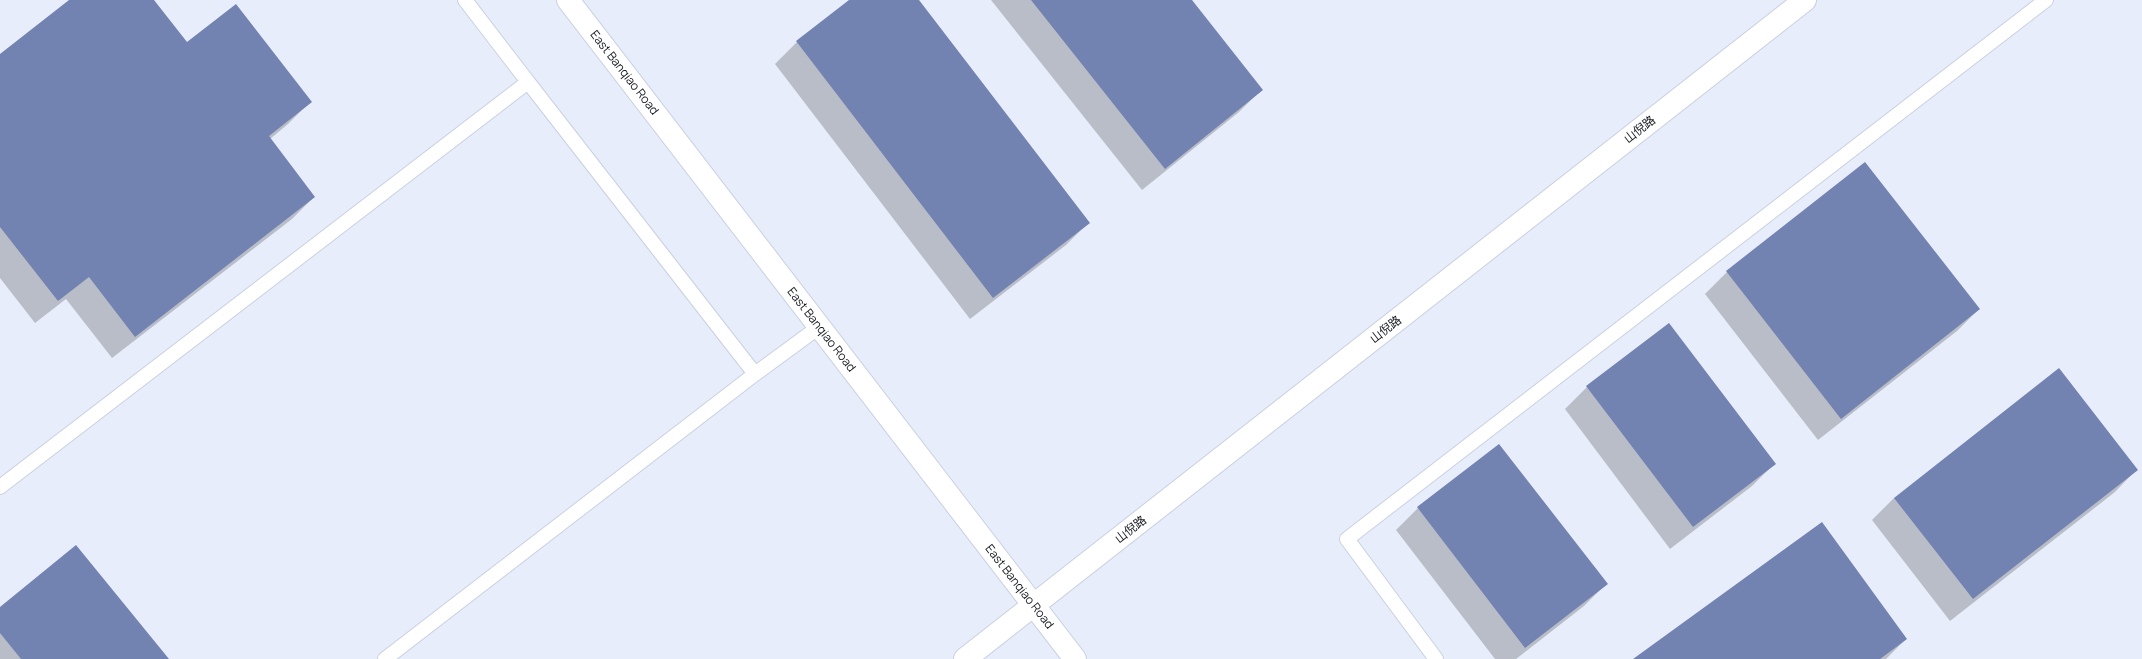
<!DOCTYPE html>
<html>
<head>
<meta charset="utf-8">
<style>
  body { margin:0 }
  canvas { display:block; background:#f8f9fc }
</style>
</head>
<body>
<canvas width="2142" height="659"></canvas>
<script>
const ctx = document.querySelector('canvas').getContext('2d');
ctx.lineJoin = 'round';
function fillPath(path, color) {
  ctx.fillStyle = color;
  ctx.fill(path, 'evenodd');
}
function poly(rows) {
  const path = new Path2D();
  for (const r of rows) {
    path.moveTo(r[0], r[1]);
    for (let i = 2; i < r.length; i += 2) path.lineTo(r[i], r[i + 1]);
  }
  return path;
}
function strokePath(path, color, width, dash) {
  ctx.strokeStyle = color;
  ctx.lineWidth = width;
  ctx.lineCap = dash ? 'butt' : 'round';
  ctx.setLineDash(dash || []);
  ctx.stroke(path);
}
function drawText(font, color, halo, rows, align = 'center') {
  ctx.font = font + ' Manrope,"Noto Sans SC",sans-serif';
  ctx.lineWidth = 3;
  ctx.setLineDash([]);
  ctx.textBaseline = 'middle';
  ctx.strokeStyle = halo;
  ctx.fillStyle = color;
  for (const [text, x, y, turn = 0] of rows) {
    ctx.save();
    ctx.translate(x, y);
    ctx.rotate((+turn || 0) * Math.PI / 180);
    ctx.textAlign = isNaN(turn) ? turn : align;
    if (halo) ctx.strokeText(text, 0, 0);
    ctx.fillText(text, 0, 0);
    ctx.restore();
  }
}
fillPath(poly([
  [0,0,2142,0,2142,659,0,659]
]), '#e7edfb');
fillPath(poly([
  [71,0,153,0,187,44,310,102,288,124,270,139,314,197,292,219,112,358,66,299,35,323,0,278,0,55],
  [851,0,918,0,1088,223,1066,245,970,319,775,64,797,42],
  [991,0,1190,0,1261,90,1239,112,1142,190],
  [1727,272,1979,309,1957,331,1818,440,1705,294],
  [1587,387,1774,464,1752,486,1670,549,1565,409],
  [2137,469,2115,492,1950,621,1872,520,1894,498],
  [1418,508,1606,584,1584,606,1516,659,1495,659,1396,530],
  [0,608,168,659,0,659],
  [1906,639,1886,659,1635,659]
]), '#0003');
fillPath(poly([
  [69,0,154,0,187,42,236,4,312,102,269,136,315,197,135,337,89,277,58,301,0,227,0,54],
  [849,0,919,0,1090,223,993,298,796,41],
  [1031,0,1192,0,1263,90,1165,169],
  [1865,162,1980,309,1841,419,1726,271],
  [1669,323,1776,464,1693,527,1586,386],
  [2059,368,2138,470,1973,599,1894,498],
  [1499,444,1608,584,1525,648,1417,507],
  [1822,522,1907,639,1880,659,1633,659],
  [76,545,169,659,21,659,0,633,0,607]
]), '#7283b1');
const service = poly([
  [755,374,819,327],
  [0,487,528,82,465,0],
  [385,659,755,374,528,82],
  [1436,659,1347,539,2046,0]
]);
const minor = poly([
  [965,659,1805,0]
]);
const tertiary = poly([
  [568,0,1075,659]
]);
strokePath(service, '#cad0e0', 16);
strokePath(minor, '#cad0e0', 24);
strokePath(tertiary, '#cad0e0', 24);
strokePath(service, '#fff', 14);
strokePath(minor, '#fff', 22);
strokePath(tertiary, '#fff', 22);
drawText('12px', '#16191e', '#fff', [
  ["East Banqiao Road",624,73,52],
  ["山倪路",1640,130,-38],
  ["East Banqiao Road",821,330,52],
  ["山倪路",1386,330,-38],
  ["山倪路",1131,530,-38],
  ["East Banqiao Road",1019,587,52]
]);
</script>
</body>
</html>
